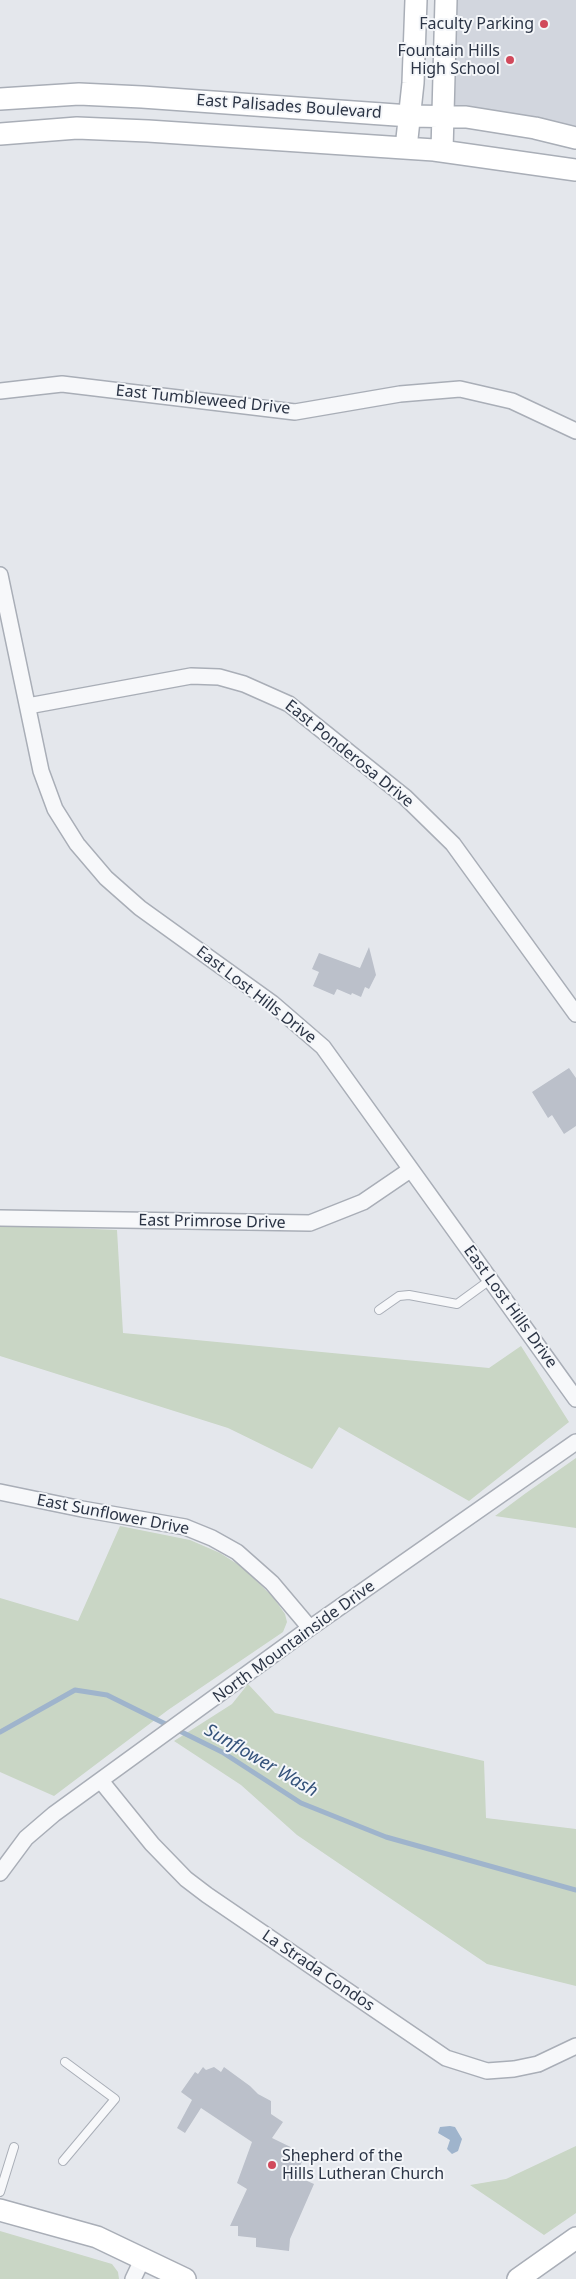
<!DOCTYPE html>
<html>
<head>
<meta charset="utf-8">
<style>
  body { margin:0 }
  canvas { display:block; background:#e4e7ec }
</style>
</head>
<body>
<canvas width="576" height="2279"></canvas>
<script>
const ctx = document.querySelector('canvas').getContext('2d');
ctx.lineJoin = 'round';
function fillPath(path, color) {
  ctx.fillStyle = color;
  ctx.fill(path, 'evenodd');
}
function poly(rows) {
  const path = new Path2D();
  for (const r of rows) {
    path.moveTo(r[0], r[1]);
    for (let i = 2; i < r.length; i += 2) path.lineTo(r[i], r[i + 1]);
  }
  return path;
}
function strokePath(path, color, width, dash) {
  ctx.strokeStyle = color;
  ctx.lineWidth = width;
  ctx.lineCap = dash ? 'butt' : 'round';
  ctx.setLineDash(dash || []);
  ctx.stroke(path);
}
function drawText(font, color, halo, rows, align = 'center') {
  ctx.font = font + ' "Noto Sans",sans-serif';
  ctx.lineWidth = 4;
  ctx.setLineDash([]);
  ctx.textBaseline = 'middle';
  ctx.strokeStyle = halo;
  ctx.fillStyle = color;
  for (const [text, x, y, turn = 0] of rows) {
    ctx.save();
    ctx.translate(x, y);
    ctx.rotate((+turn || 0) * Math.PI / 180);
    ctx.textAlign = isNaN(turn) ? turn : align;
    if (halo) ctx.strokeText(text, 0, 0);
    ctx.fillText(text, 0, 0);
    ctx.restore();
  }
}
fillPath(poly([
  [446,0,576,0,576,138,466,117,443,99]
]), '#d2d6de');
fillPath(poly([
  [0,1225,117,1230,123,1333,489,1368,521,1346,569,1422,469,1501,339,1427,312,1469,228,1428,0,1356],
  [576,1458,576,1528,495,1516,526,1493],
  [120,1526,190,1540,220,1553,242,1567,273,1597,285,1614,287,1622,283,1632,168,1710,54,1796,0,1772,0,1598,78,1621],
  [248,1684,275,1713,484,1761,486,1818,576,1829,576,1986,487,1964,297,1835,241,1785,174,1741,232,1704],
  [576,2146,576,2213,544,2235,470,2185,506,2179],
  [0,2231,112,2264,118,2272,119,2279,0,2279]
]), '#c9d6c5');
fillPath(poly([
  [450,2126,455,2127,462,2139,458,2151,452,2154,447,2149,450,2140,438,2133,440,2127]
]), '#9fb4cc');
strokePath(poly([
  [0,1732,75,1690,107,1695,222,1752,301,1803,386,1837,576,1890]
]), '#9fb4cc', 5);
fillPath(poly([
  [369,947,376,975,369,989,365,987,361,997,352,993,351,995,337,989,334,995,313,986,319,972,312,969,319,953,360,968],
  [569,1068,576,1078,576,1126,564,1134,552,1115,548,1118,532,1092],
  [203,2067,206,2070,214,2067,221,2072,224,2067,250,2086,258,2094,271,2101,271,2114,283,2122,272,2138,305,2154,296,2176,314,2184,290,2239,289,2251,256,2247,256,2238,238,2236,238,2226,230,2226,247,2189,237,2183,252,2142,201,2108,185,2133,177,2128,192,2100,181,2092,195,2072,198,2074]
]), '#bbc0ca');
const lane = poly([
  [379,1310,399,1296,409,1295,457,1304,490,1280],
  [63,2161,115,2099,65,2062],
  [0,2192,14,2147]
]);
const street = poly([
  [0,391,62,384,295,412,400,394,460,389,512,401,576,431],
  [0,575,41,771,55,809,77,844,106,878,140,908,272,1003,323,1047,576,1399],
  [28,706,191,676,219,677,244,684,289,704,405,797,453,844,576,1014],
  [0,1218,310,1223,363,1202,410,1170],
  [0,1492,82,1509,185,1527,212,1538,237,1552,272,1583,310,1628],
  [101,1781,152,1844,186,1879,207,1895,446,2058,487,2071,514,2069,538,2064,576,2046],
  [0,1873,26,1838,54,1814,310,1628,576,1442],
  [133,2279,143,2258]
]);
const secondary = poly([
  [0,99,79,94,142,97,410,116,466,117,535,128,576,138],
  [0,134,77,128,148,131,434,150,576,170],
  [406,148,413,83,416,0],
  [442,151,446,0],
  [0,2210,97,2237,185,2279],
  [518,2279,576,2238]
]);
strokePath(lane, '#a9aeb7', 10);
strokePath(street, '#a9aeb7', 18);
strokePath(secondary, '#a9aeb7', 24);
strokePath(lane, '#f7f8fa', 8);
strokePath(street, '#f7f8fa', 15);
strokePath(secondary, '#fff', 21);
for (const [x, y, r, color] of [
  [544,24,5,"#d1495b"],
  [510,60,5,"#d1495b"],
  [272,2165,5,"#d1495b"]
]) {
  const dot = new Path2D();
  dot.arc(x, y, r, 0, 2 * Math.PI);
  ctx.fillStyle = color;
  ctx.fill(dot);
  strokePath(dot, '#f4f6f9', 2);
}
drawText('16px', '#2b3445', '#f4f6f9', [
  ["Faculty Parking",534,24],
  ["Fountain Hills",500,51],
  ["High School",500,69],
  ["Shepherd of the",282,2156,"left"],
  ["Hills Lutheran Church",282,2174,"left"]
], 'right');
drawText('16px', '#2b3445', '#f4f6f9', [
  ["East Palisades Boulevard",289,107,4],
  ["East Tumbleweed Drive",203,400,6],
  ["East Ponderosa Drive",349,754,39],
  ["East Lost Hills Drive",256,995,38],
  ["East Primrose Drive",212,1222,1],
  ["East Lost Hills Drive",510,1307,54],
  ["East Sunflower Drive",113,1515,11],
  ["North Mountainside Drive",294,1642,-36],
  ["La Strada Condos",318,1971,34]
]);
drawText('italic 18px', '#34527a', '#f4f6f9', [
  ["Sunflower Wash",261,1761,30]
]);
</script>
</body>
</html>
